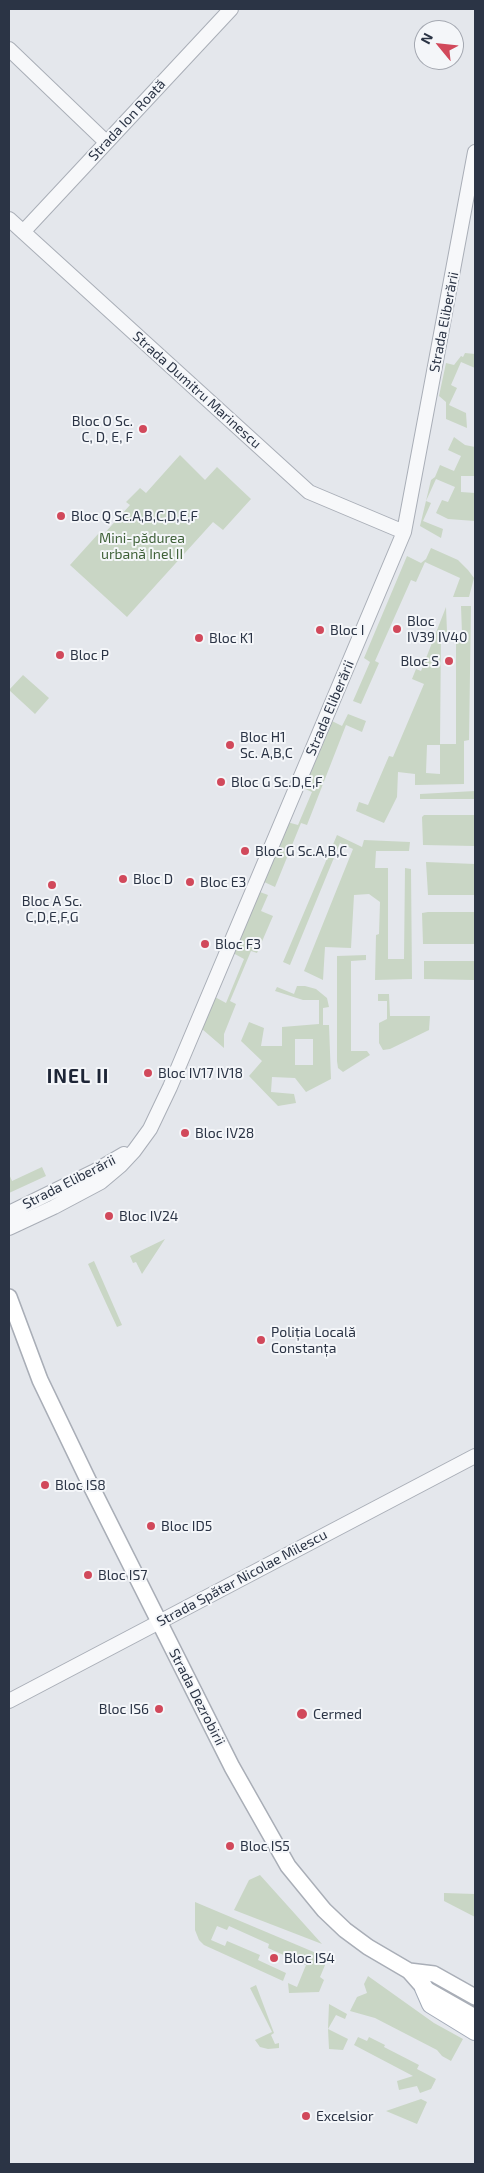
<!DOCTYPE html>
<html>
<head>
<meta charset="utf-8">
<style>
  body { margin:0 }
  #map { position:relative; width:484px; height:2173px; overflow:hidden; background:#e4e7ec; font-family:"Exo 2",sans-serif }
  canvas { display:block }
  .frame { position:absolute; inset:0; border:10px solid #2b3445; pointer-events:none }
  .north { position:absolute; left:414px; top:20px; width:50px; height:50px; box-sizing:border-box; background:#f4f6f9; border:1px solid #a4a8b1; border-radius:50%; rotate:298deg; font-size:14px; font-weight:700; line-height:20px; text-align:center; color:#2b3445 }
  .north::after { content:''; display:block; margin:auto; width:18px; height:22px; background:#d1495b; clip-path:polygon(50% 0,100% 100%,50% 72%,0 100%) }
</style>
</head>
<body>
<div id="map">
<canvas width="484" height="2173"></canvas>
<div class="frame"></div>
<div class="north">N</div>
</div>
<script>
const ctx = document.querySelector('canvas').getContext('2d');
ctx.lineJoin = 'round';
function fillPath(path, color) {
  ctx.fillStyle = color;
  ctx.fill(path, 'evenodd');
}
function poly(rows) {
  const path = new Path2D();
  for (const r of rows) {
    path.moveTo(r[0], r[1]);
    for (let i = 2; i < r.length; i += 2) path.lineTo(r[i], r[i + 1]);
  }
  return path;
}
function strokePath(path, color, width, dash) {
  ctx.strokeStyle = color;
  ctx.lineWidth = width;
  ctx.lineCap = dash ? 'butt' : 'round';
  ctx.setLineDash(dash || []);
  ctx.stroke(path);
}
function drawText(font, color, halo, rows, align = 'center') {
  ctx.font = font + ' "Exo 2",sans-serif';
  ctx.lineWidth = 4;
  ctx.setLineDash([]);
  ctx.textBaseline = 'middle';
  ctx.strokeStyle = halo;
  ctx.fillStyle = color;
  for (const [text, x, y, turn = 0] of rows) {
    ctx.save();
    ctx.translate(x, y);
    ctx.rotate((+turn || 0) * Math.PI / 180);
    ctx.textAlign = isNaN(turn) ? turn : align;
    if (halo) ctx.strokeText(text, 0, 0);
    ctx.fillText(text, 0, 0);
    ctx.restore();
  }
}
fillPath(poly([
  [465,353,475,354,475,368,461,362,451,385,457,388,449,405,466,413,467,428,446,419,446,402,439,396,446,363,454,365,461,356,463,357],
  [454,437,465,445,475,447,475,476,461,476,461,492,475,493,475,521,448,519,436,513,442,500,448,502,455,487,436,479,426,501,431,503,423,521,443,529,441,538,420,526,431,480,435,477,440,465,454,471,461,456,448,450],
  [180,455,205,480,217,467,251,499,223,530,213,522,127,617,70,565,99,533,102,536,130,505,126,502,140,488,146,493],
  [431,548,458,560,468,570,474,578,469,597,453,597,460,578,425,562,416,582,411,580,375,661,379,663,361,704,353,701,370,662,364,658,407,556,421,563,426,559],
  [461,606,471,606,469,740,464,741,464,784,415,785,415,774,398,772,397,797,384,823,356,811,359,802,368,805,389,756,393,757,424,684,412,679,416,669,421,671,446,607,447,632,441,633,440,744,456,744,456,634,462,634],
  [427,745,440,745,440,774,426,773],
  [23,675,49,698,35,714,9,690],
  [348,714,366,721,362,732,346,725,307,825,301,823,275,887,262,881,287,822,298,825,312,792,303,788,332,721,342,726],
  [475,791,475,799,420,799,420,794],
  [424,815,475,815,475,846,423,845,422,817],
  [337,835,362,847,364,840,410,842,409,851,376,851,375,868,388,868,388,959,404,959,405,868,411,869,412,979,375,980,376,935,379,934,380,902,369,894,354,895,351,948,325,947,323,980,304,971,353,849,340,843,290,965,283,962],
  [426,862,475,864,475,895,428,895],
  [260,892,268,895,261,911,273,916,257,953,251,951,230,1001,236,1004,224,1034,224,1048,202,1029,215,997,226,1003,244,959,233,953],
  [428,912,475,912,475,944,423,944,422,913],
  [366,955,366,960,351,961,351,1051,367,1051,370,1055,343,1072,338,1068,337,1061,337,956],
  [424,961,475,961,475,980,424,979],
  [297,986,305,986,316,989,327,998,329,1007,323,1008,323,1025,329,1025,331,1079,306,1092,295,1078,272,1077,271,1092,294,1094,296,1103,278,1106,249,1076,262,1061,241,1041,249,1022,264,1028,261,1046,282,1046,282,1027,319,1024,319,1000,303,1000,275,991,277,987,294,994],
  [295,1039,313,1039,313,1065,295,1065],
  [378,994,389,994,390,1016,430,1016,429,1030,390,1049,383,1050,379,1043,379,1023,387,1019,387,1001,378,1001],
  [42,1167,46,1176,9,1193,9,1174,12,1181],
  [165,1239,142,1274,136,1262,133,1263,130,1256],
  [94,1261,122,1325,117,1327,88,1264],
  [260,1875,322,1944,234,1910,249,1880],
  [444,1893,475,1894,475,1917,444,1901],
  [195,1902,328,1958,320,1977,324,1980,319,1992,289,1993,288,1983,297,1987,306,1965,268,1948,269,1944,229,1926,227,1930,217,1926,211,1940,225,1946,227,1941,260,1955,258,1960,286,1973,283,1981,204,1945,199,1940,195,1930],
  [368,1976,434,2023,463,2039,451,2061,442,2056,437,2050,375,2018,350,2011,357,1997,367,1993,364,1984],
  [256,1985,274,2033,271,2035,275,2044,279,2043,279,2048,268,2049,260,2047,255,2040,272,2032,250,1988],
  [329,2004,347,2014,345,2019,336,2015,328,2029,348,2039,343,2050,329,2049,328,2029],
  [358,2037,367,2041,369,2037,385,2045,384,2047,419,2065,417,2069,436,2079,431,2089,420,2093,417,2086,399,2090,397,2081,413,2076,354,2045],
  [421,2099,427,2102,417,2124,386,2111]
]), '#c9d6c5');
const tertiary = poly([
  [9,49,106,142],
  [9,219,309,492,404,532],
  [23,232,231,9],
  [9,1213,95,1171,124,1154],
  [9,1228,54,1207,101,1182,120,1166,134,1151,150,1129,170,1087,404,532,475,152],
  [9,1701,475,1456]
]);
const secondary = poly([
  [9,1297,40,1380,89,1482,232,1767,288,1866,324,1910,345,1930,368,1947,409,1971,424,1988,475,2017],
  [409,1971,434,1974,475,1997]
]);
const primary = poly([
  [424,1988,431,2004,475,2031]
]);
strokePath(tertiary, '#a9aeb7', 16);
strokePath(secondary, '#a9aeb7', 18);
strokePath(primary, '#a3abb8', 20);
strokePath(tertiary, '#f7f8fa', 14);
strokePath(secondary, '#fff', 15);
strokePath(primary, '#fff', 18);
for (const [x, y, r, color] of [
  [143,429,5,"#d1495b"],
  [61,516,5,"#d1495b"],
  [397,629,5,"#d1495b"],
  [320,630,5,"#d1495b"],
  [199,638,5,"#d1495b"],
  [60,655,5,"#d1495b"],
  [449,661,5,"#d1495b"],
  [230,745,5,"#d1495b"],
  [221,782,5,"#d1495b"],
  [245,851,5,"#d1495b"],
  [123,879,5,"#d1495b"],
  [190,882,5,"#d1495b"],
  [52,885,5,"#d1495b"],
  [205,944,5,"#d1495b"],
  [148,1073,5,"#d1495b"],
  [185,1133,5,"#d1495b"],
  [109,1216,5,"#d1495b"],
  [261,1340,5,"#d1495b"],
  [45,1485,5,"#d1495b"],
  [151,1526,5,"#d1495b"],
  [88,1575,5,"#d1495b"],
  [159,1709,5,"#d1495b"],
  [302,1714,6,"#d1495b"],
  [230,1846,5,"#d1495b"],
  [274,1958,5,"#d1495b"],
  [306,2116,5,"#d1495b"]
]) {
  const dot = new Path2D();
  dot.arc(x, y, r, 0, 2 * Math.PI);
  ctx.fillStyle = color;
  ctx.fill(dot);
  strokePath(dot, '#f4f6f9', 2);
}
drawText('14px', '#2b3445', '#f4f6f9', [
  ["Strada Ion Roată",127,120,-47],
  ["Strada Eliberării",444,322,-79],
  ["Strada Dumitru Marinescu",197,390,42],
  ["Strada Eliberării",330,708,-67],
  ["Strada Eliberării",69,1182,-27],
  ["Strada Spătar Nicolae Milescu",242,1578,-28],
  ["Strada Dezrobirii",197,1697,63]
]);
drawText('14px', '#2b3445', '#f4f6f9', [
  ["Bloc O Sc.",133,421,"right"],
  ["C, D, E, F",133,437,"right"],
  ["Bloc Q Sc.A,B,C,D,E,F",71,516],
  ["Bloc",407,621],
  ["IV39 IV40",407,637],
  ["Bloc I",330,630],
  ["Bloc K1",209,638],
  ["Bloc P",70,655],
  ["Bloc S",439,661,"right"],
  ["Bloc H1",240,737],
  ["Sc. A,B,C",240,753],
  ["Bloc G Sc.D,E,F",231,782],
  ["Bloc G Sc.A,B,C",255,851],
  ["Bloc D",133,879],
  ["Bloc E3",200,882],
  ["Bloc A Sc.",52,901,"center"],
  ["C,D,E,F,G",52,917,"center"],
  ["Bloc F3",215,944],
  ["Bloc IV17 IV18",158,1073],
  ["Bloc IV28",195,1133],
  ["Bloc IV24",119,1216],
  ["Poliția Locală",271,1332],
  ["Constanța",271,1348],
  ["Bloc IS8",55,1485],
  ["Bloc ID5",161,1526],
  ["Bloc IS7",98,1575],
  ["Bloc IS6",149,1709,"right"],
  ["Cermed",313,1714],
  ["Bloc IS5",240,1846],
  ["Bloc IS4",284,1958],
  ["Excelsior",316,2116]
], 'left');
drawText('14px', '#3f6138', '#f4f6f9', [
  ["Mini-pădurea",142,538],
  ["urbană Inel II",142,554]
]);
ctx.letterSpacing = '1px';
drawText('bold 19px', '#1d2536', '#f4f6f9', [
  ["INEL II",78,1077]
]);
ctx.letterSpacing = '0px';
</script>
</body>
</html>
